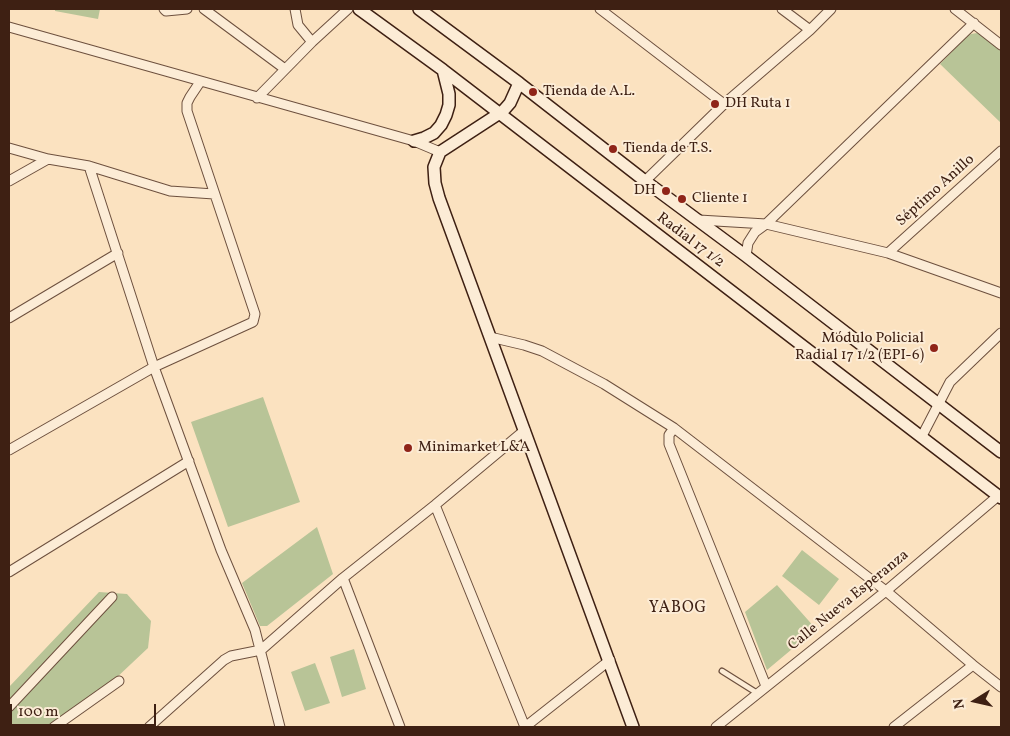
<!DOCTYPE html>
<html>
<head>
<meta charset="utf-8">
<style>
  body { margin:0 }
  #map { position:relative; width:1010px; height:736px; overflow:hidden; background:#fbe2c0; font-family:Vollkorn,serif }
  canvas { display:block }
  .frame { position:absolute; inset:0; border:10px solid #3e2013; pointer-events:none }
  .north { position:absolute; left:950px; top:676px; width:50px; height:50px; -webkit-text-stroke:4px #fcecd6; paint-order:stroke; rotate:260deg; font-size:14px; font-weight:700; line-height:20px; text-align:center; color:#3e2013 }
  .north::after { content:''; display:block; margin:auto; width:18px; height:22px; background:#3e2013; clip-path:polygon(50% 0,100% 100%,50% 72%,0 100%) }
  .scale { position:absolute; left:10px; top:704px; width:146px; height:22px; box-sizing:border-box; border:2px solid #3e2013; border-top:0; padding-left:6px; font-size:15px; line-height:18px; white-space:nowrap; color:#3e2013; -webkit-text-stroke:4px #fcecd6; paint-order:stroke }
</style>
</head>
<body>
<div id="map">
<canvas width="1010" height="736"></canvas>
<div class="frame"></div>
<div class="north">N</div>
<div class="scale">100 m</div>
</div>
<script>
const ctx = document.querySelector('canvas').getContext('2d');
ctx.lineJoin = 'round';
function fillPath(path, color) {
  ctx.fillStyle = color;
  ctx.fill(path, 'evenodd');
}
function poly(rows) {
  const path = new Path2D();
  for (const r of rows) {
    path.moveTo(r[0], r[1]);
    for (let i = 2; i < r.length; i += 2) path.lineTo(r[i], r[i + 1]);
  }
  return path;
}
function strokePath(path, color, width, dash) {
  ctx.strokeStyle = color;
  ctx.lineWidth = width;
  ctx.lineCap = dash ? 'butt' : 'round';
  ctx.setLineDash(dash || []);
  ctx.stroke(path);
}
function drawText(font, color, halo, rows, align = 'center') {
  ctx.font = font + ' Vollkorn,serif';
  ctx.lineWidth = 4;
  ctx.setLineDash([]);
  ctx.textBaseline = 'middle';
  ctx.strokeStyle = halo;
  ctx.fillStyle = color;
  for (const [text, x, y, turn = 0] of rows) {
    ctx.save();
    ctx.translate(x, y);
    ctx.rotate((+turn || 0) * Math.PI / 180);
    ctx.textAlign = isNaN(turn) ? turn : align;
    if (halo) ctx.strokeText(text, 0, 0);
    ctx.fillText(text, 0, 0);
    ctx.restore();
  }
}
fillPath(poly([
  [55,9,100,9,98,19,55,11],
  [977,33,983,35,1001,47,1001,123,940,64,966,37,971,34],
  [263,397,300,502,228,527,191,422],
  [317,527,333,574,267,626,260,626,242,583],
  [802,550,839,579,819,605,782,576],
  [777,585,816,629,767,670,745,612],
  [99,592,127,594,151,621,148,648,64,727,9,727,9,687],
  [354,649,366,689,342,697,330,657],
  [315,663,330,703,305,711,291,672]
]), '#b8c497');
const lane = poly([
  [722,671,757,693]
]);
const street = poly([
  [164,9,166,11,187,9],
  [204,9,285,69],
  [295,9,298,25,312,42],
  [600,9,724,104],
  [782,9,810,30],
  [955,9,1001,45],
  [9,27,414,141,440,152],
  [257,98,312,42,348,9],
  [9,148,48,159,89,166,170,191,214,194],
  [89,166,154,367,221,550,255,630,280,727],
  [9,181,48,159],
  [645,181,724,104,810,30,831,9],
  [699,220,766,224,888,253,1001,293],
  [888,253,1001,151],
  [746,256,748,243,755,232,766,224,974,23],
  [9,318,118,253],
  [490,337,524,345,542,351,604,384,674,428,886,591,973,665,1001,687],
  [674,428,669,435,669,444,766,686],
  [922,436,950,382,1001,333],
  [9,450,154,367,253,322,255,314,187,111,187,103,190,97,200,82],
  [435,505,525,727],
  [9,572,189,461],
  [343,578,400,727],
  [9,707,112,597],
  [54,727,119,681],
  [149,727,224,660,231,656,261,650,343,578,435,505,525,430],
  [525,727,610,660],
  [716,727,886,591,998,496],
  [894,727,973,665]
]);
const secondary = poly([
  [359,9,443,70,1001,498],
  [419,9,519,83,645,181,746,256,1001,452],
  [519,83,510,103,503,111,440,152,434,167,435,183,439,198,633,727],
  [414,141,424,138,434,133,441,125,446,115,449,105,449,94,443,70]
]);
strokePath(lane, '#6d503e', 7);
strokePath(street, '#6d503e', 11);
strokePath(secondary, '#3e2013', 14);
strokePath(lane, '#fcecd6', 4.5);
strokePath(street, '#fcecd6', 9);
strokePath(secondary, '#fcecd6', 11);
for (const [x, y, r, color] of [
  [533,92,5,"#8f2418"],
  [715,104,5,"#8f2418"],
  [613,149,5,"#8f2418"],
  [666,191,5,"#8f2418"],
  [682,199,5,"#8f2418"],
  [934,348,5,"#8f2418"],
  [408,448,5,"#8f2418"]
]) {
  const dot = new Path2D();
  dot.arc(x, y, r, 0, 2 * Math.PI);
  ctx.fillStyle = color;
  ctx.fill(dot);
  strokePath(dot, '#fcecd6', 2);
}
drawText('15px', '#3e2013', '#fcecd6', [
  ["Tienda de A.L.",543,92],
  ["DH Ruta 1",725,104],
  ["Tienda de T.S.",623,149],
  ["DH",656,191,"right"],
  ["Cliente 1",692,199],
  ["Módulo Policial",924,339,"right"],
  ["Radial 17 1/2 (EPI-6)",924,356,"right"],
  ["Minimarket L&A",418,448]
], 'left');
drawText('15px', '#3e2013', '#fcecd6', [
  ["Séptimo Anillo",936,191,-42],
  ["Radial 17 1/2",690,241,37],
  ["Calle Nueva Esperanza",849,601,-39]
]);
ctx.letterSpacing = '1px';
drawText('16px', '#3e2013', '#fcecd6', [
  ["YABOG",678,609]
]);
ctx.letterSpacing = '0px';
</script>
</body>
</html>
